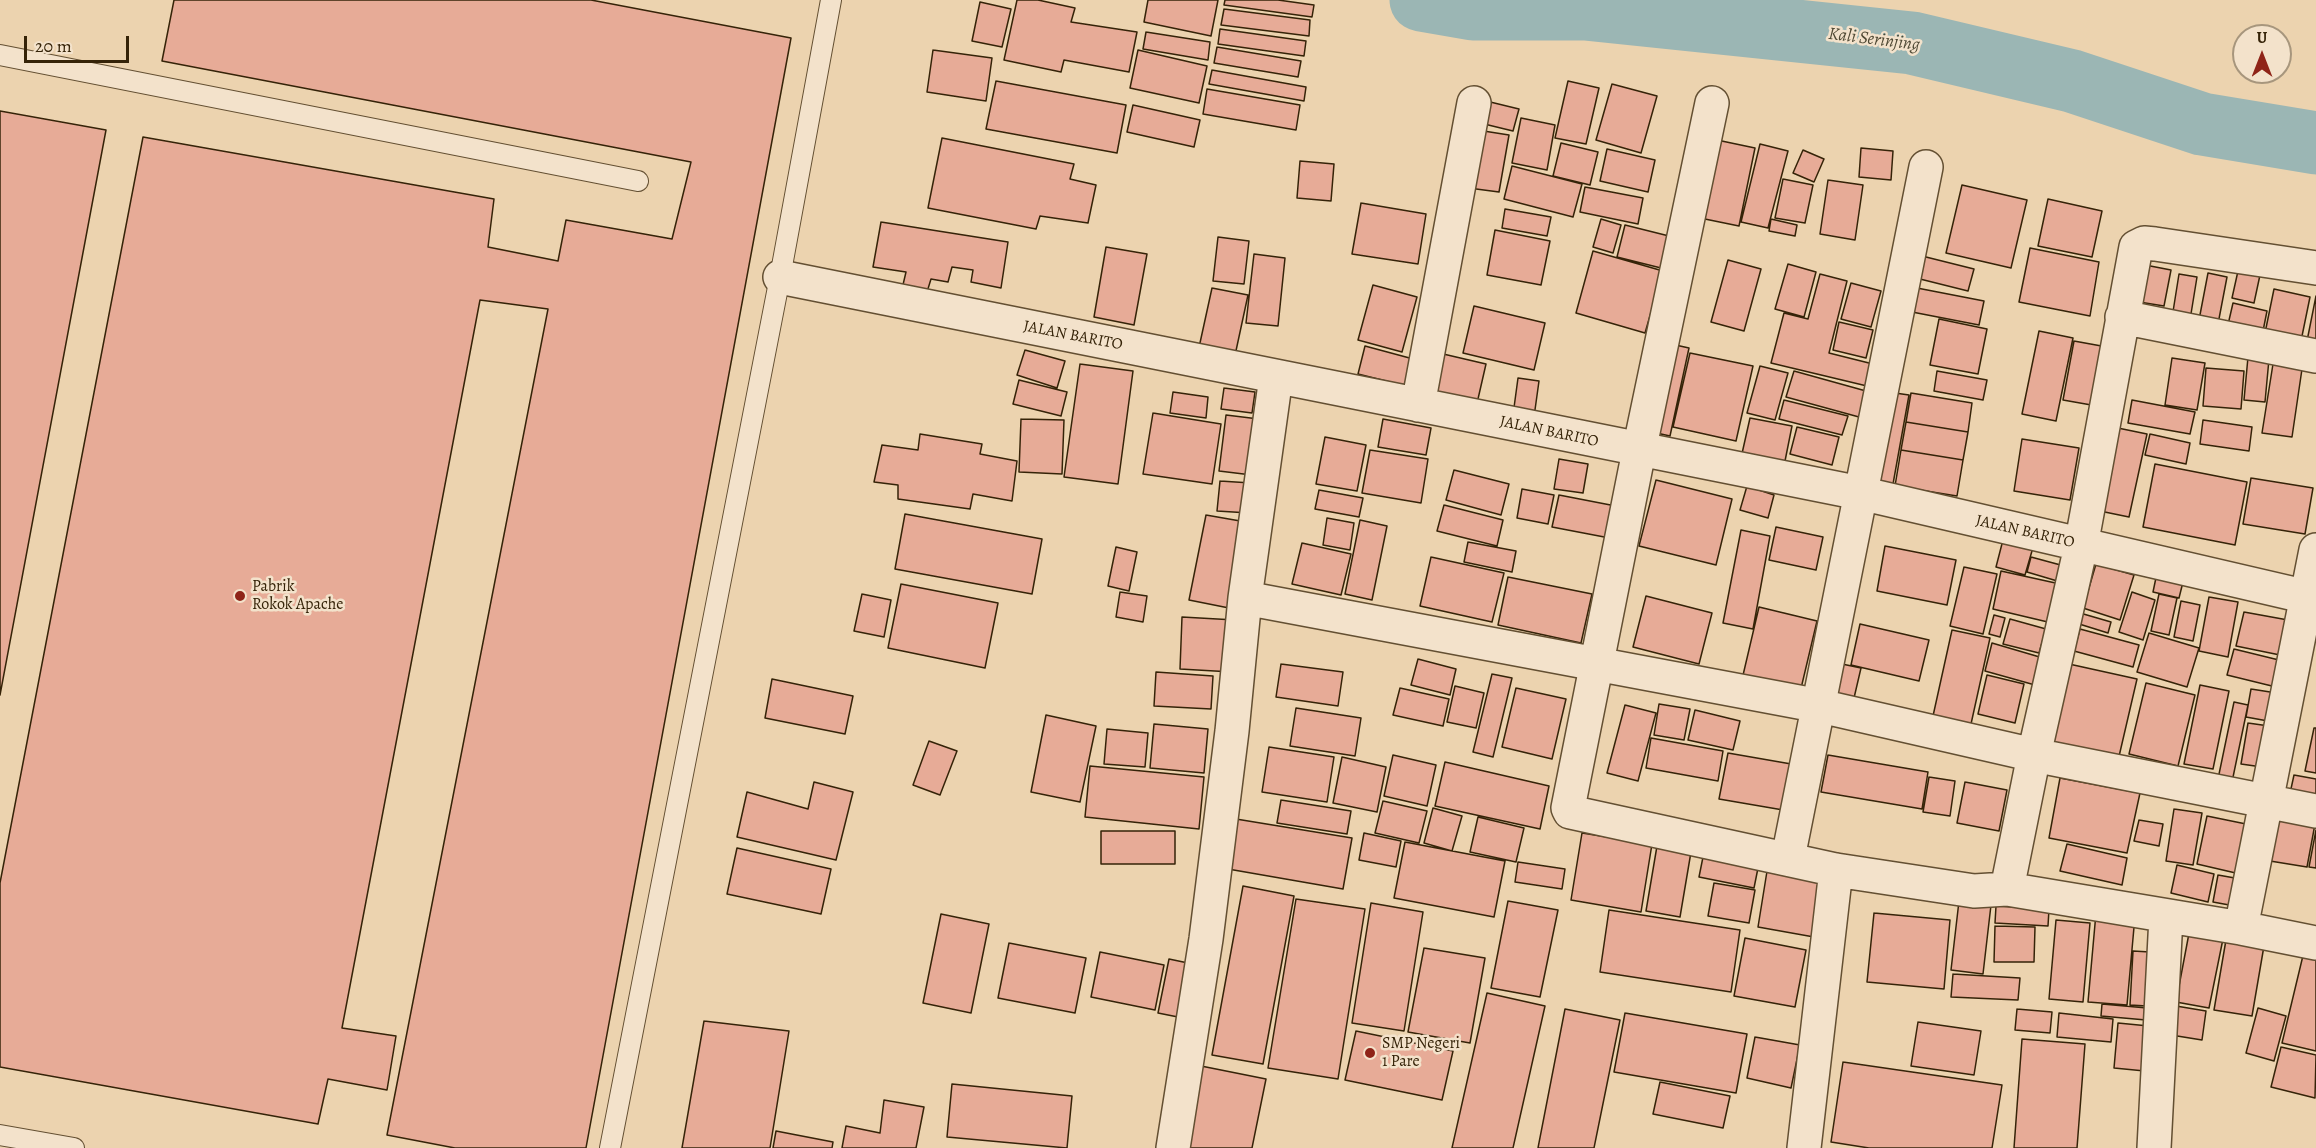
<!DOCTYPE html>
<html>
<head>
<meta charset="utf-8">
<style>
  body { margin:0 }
  #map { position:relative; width:2316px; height:1148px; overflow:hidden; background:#ecd3af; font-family:Alegreya,serif }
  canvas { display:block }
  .north { position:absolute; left:2232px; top:24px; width:60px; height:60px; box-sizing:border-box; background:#f3e2cb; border:2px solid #a7967d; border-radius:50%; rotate:0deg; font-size:16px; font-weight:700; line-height:24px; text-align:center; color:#352308 }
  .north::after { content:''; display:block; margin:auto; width:21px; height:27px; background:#8f2418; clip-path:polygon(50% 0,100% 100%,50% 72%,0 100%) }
  .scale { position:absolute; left:24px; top:36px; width:105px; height:27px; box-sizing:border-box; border:3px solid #352308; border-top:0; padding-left:8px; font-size:18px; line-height:21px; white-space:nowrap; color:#352308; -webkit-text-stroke:4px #f3e2cb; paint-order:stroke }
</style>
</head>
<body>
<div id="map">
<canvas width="2316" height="1148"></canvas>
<div class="north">U</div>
<div class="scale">20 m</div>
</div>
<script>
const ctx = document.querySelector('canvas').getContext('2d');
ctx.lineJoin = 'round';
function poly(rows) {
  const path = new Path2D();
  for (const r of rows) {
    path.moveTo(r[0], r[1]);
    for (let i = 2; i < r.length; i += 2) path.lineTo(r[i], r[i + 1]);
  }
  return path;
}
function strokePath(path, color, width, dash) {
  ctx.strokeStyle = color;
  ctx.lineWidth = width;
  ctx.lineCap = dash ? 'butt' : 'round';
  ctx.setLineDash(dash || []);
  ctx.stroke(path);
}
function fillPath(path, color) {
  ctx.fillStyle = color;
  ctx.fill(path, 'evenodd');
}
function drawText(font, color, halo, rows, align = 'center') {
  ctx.font = font + ' Alegreya,serif';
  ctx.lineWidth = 5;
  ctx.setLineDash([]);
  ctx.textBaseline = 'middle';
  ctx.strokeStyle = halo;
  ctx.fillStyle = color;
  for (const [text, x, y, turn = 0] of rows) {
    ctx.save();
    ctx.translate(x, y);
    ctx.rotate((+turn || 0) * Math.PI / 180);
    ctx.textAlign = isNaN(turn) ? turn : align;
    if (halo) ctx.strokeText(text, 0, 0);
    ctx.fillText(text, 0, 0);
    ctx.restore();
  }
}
strokePath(poly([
  [1421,0,1473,9,1585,9,1912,43,2072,81,2202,124,2316,143]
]), '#9bb6b4', 63);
const building = poly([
  [174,0,591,0,791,38,586,1148,455,1148,387,1135,548,309,480,300,342,1028,396,1036,387,1090,328,1079,318,1124,0,1067,0,883,143,137,494,199,488,247,558,261,566,220,672,239,691,162,162,61,174,0],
  [1017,0,1038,0,1075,8,1071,22,1137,32,1129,72,1064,60,1061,72,1004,60,1017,0],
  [1148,0,1218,0,1211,36,1144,22,1148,0],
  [1225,0,1278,0,1314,5,1312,17,1224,5,1225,0],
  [980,2,1011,9,1002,47,972,41,980,2],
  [1224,9,1310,20,1309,36,1221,25,1224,9],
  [1220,29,1306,41,1304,56,1218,44,1220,29],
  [1146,32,1210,42,1208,60,1143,49,1146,32],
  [1217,47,1301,61,1298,77,1214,63,1217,47],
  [933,50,992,58,986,101,927,92,933,50],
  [1138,50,1207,66,1199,103,1130,88,1138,50],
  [1212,70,1306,87,1304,101,1209,84,1212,70],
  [996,81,1126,105,1117,153,986,129,996,81],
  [1568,81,1599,88,1586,144,1555,138,1568,81],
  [1612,84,1657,96,1641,153,1596,140,1612,84],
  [1207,89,1300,105,1296,130,1203,114,1207,89],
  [1482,100,1519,109,1513,131,1476,122,1482,100],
  [1133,105,1200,120,1194,147,1127,132,1133,105],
  [0,111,106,130,0,695,0,111],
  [1521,118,1555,125,1547,170,1512,163,1521,118],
  [1471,129,1509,135,1499,192,1461,187,1471,129],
  [942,138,1074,164,1070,179,1096,185,1088,223,1040,216,1036,229,928,208,942,138],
  [1717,140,1755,148,1739,226,1700,218,1717,140],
  [1561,143,1598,152,1590,185,1553,176,1561,143],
  [1760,144,1788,151,1768,228,1741,222,1760,144],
  [1861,148,1893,151,1891,180,1859,177,1861,148],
  [1607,149,1655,160,1648,192,1600,181,1607,149],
  [1803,150,1824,159,1814,182,1793,173,1803,150],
  [1300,161,1334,164,1331,201,1297,198,1300,161],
  [1512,166,1582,184,1573,217,1504,199,1512,166],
  [1783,179,1813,185,1805,223,1775,218,1783,179],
  [1828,180,1863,185,1855,240,1820,234,1828,180],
  [1962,185,2027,200,2011,268,1946,253,1962,185],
  [1585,187,1643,198,1638,224,1580,212,1585,187],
  [2048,199,2102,211,2092,257,2038,246,2048,199],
  [1361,203,1426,214,1418,264,1352,254,1361,203],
  [1505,209,1551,217,1547,236,1502,228,1505,209],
  [1601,219,1621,225,1613,253,1593,247,1601,219],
  [1771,219,1797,225,1795,236,1769,231,1771,219],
  [881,222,1008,242,1001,288,971,282,973,270,952,267,948,282,931,279,927,292,902,289,906,272,873,267,881,222],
  [1625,225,1681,239,1673,271,1617,257,1625,225],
  [1495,230,1550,241,1541,285,1487,275,1495,230],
  [1218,237,1249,241,1244,284,1213,281,1218,237],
  [1106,247,1147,254,1134,325,1094,317,1106,247],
  [2030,248,2099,262,2090,316,2019,302,2030,248],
  [1593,251,1663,271,1645,333,1576,313,1593,251],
  [1254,254,1285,258,1278,326,1246,323,1254,254],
  [1922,256,1974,269,1968,291,1916,278,1922,256],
  [1728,260,1761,269,1744,331,1711,322,1728,260],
  [1788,264,1816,272,1804,317,1775,309,1788,264],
  [2140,264,2171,270,2164,306,2133,301,2140,264],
  [2238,271,2260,275,2254,303,2232,298,2238,271],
  [2208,273,2227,277,2218,324,2199,320,2208,273],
  [1820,274,1847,281,1829,353,1873,364,1867,386,1771,363,1784,313,1808,319,1820,274],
  [2179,274,2197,277,2190,320,2172,318,2179,274],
  [1851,283,1881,291,1871,327,1841,319,1851,283],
  [1373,285,1417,297,1402,352,1358,340,1373,285],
  [1212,288,1248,295,1234,360,1198,352,1212,288],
  [1917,288,1984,301,1979,325,1912,312,1917,288],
  [2274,289,2310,297,2301,341,2265,333,2274,289],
  [2316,296,2316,343,2307,341,2316,296],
  [2233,303,2267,311,2262,336,2227,329,2233,303],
  [1474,306,1545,323,1534,370,1463,353,1474,306],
  [1939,319,1987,329,1978,374,1930,365,1939,319],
  [1839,322,1873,330,1866,358,1833,350,1839,322],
  [2039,331,2073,338,2056,421,2022,414,2039,331],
  [2074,341,2107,347,2097,406,2063,400,2074,341],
  [1671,344,1689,348,1670,436,1652,432,1671,344],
  [1365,346,1417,360,1410,387,1358,374,1365,346],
  [1025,350,1065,361,1057,388,1017,375,1025,350],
  [1439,353,1486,364,1475,412,1428,401,1439,353],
  [1690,353,1753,366,1736,441,1673,427,1690,353],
  [2248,357,2269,359,2265,402,2244,400,2248,357],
  [2172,358,2205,363,2197,410,2165,405,2172,358],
  [1080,364,1133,371,1118,484,1064,477,1080,364],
  [2273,364,2302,369,2292,437,2262,433,2273,364],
  [1760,366,1788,373,1775,420,1747,413,1760,366],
  [2206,368,2244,371,2241,409,2203,406,2206,368],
  [1794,371,1866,391,1859,417,1786,397,1794,371],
  [1937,371,1987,380,1983,400,1934,391,1937,371],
  [1518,378,1539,381,1534,417,1513,415,1518,378],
  [1019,380,1067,392,1061,416,1013,404,1019,380],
  [1224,388,1255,392,1252,413,1221,409,1224,388],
  [1173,392,1208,397,1206,418,1170,413,1173,392],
  [1888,392,1909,395,1893,484,1872,481,1888,392],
  [1911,393,1972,403,1968,432,1906,422,1911,393],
  [1784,400,1848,416,1842,435,1779,419,1784,400],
  [2132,400,2195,412,2190,434,2128,423,2132,400],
  [1153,413,1221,424,1212,484,1143,474,1153,413],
  [1226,415,1267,420,1260,476,1219,471,1226,415],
  [1750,418,1792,426,1784,466,1741,458,1750,418],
  [1021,419,1064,420,1062,474,1019,472,1021,419],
  [1383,419,1431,428,1426,455,1378,447,1383,419],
  [2203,420,2252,427,2249,451,2200,444,2203,420],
  [1906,422,1968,432,1963,460,1901,450,1906,422],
  [1797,427,1839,437,1832,465,1790,454,1797,427],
  [2113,427,2147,434,2129,517,2095,510,2113,427],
  [920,434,982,444,980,454,1017,461,1012,501,973,494,970,509,898,499,898,485,874,482,882,445,918,450,920,434],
  [2150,434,2190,443,2186,464,2145,455,2150,434],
  [1325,437,1366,445,1357,491,1316,484,1325,437],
  [2022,439,2079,448,2070,500,2014,491,2022,439],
  [1370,450,1428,459,1421,503,1362,493,1370,450],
  [1901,450,1963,460,1957,496,1895,486,1901,450],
  [1559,459,1588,464,1583,493,1554,489,1559,459],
  [2155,464,2247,482,2235,545,2143,527,2155,464],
  [1454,470,1509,484,1501,515,1446,500,1454,470],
  [2251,478,2313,488,2305,534,2243,524,2251,478],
  [1656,480,1732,499,1716,565,1639,546,1656,480],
  [1220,481,1251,483,1249,513,1217,511,1220,481],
  [1747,486,1774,495,1768,518,1740,510,1747,486],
  [1522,489,1554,495,1548,524,1517,518,1522,489],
  [1319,490,1363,498,1359,517,1315,509,1319,490],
  [1559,495,1626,508,1620,540,1552,527,1559,495],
  [1444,505,1503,520,1497,546,1437,531,1444,505],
  [905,514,1042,539,1032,594,895,569,905,514],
  [1206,515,1246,522,1229,608,1189,600,1206,515],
  [1327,518,1354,523,1350,550,1323,545,1327,518],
  [1360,520,1387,526,1372,600,1345,594,1360,520],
  [1776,527,1823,537,1816,570,1769,560,1776,527],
  [1741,530,1770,536,1753,629,1723,623,1741,530],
  [2004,536,2034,544,2025,575,1996,567,2004,536],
  [1468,542,1516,551,1512,572,1464,562,1468,542],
  [1302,543,1351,554,1341,595,1292,584,1302,543],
  [1885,546,1956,560,1947,605,1877,591,1885,546],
  [1116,547,1137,552,1129,591,1108,586,1116,547],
  [1431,557,1504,573,1492,622,1420,606,1431,557],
  [2031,557,2068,567,2064,583,2027,572,2031,557],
  [2096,564,2134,575,2120,620,2083,608,2096,564],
  [1964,567,1997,574,1983,634,1950,626,1964,567],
  [2158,568,2185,574,2179,598,2153,592,2158,568],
  [2001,571,2060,584,2052,623,1993,609,2001,571],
  [1508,577,1592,594,1581,643,1498,625,1508,577],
  [901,584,998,603,985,668,888,648,901,584],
  [1120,592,1147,596,1143,622,1116,617,1120,592],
  [2132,592,2155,600,2143,640,2119,632,2132,592],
  [862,594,891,600,884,637,854,631,862,594],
  [2159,594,2177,598,2169,635,2151,631,2159,594],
  [1646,596,1712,613,1699,664,1633,647,1646,596],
  [2209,597,2238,602,2228,657,2199,651,2209,597],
  [2181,601,2200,605,2193,641,2174,637,2181,601],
  [1759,607,1817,621,1798,701,1740,688,1759,607],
  [2244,612,2288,620,2280,655,2236,646,2244,612],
  [2080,613,2111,622,2108,633,2076,623,2080,613],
  [1994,615,2005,618,2000,637,1989,634,1994,615],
  [1182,617,1235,620,1232,672,1180,669,1182,617],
  [2010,619,2046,629,2039,653,2003,644,2010,619],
  [1860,624,1929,640,1919,681,1851,665,1860,624],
  [2080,629,2139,645,2133,667,2074,651,2080,629],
  [1952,630,1990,638,1971,724,1933,716,1952,630],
  [2149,633,2199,648,2187,687,2137,672,2149,633],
  [1992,643,2043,658,2035,685,1985,671,1992,643],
  [2234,649,2283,661,2276,687,2227,675,2234,649],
  [1418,659,1456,669,1450,695,1411,685,1418,659],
  [1281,664,1343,672,1338,706,1276,697,1281,664],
  [1842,664,1861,668,1854,698,1836,694,1842,664],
  [2069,664,2137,679,2117,765,2048,749,2069,664],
  [1156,672,1213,676,1211,709,1154,706,1156,672],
  [1492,674,1512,678,1493,757,1473,752,1492,674],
  [1987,675,2024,684,2015,723,1978,714,1987,675],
  [772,679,853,696,845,734,765,718,772,679],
  [2146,683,2195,695,2178,766,2129,754,2146,683],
  [2200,685,2229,691,2213,769,2184,764,2200,685],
  [1455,686,1484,693,1476,728,1447,722,1455,686],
  [1400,688,1449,699,1443,726,1393,715,1400,688],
  [1516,688,1566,699,1552,759,1502,747,1516,688],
  [2251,689,2283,694,2279,723,2246,717,2251,689],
  [2234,702,2248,705,2232,782,2218,779,2234,702],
  [1659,704,1690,709,1684,740,1654,735,1659,704],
  [1625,705,1656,713,1638,781,1607,773,1625,705],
  [1296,708,1361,718,1355,756,1290,746,1296,708],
  [1695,710,1740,721,1733,750,1688,740,1695,710],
  [1046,715,1096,726,1080,802,1031,792,1046,715],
  [2248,723,2276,727,2269,768,2241,764,2248,723],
  [1154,724,1208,729,1204,773,1150,768,1154,724],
  [2314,728,2316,728,2316,773,2305,771,2314,728],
  [1107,729,1148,733,1145,767,1104,764,1107,729],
  [1651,738,1723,751,1718,781,1646,768,1651,738],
  [929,741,957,751,940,795,913,785,929,741],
  [1269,747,1334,757,1327,802,1262,792,1269,747],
  [1728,753,1797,765,1789,811,1719,799,1728,753],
  [1393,755,1436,765,1427,806,1384,796,1393,755],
  [1828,755,1928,772,1922,809,1821,792,1828,755],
  [1342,757,1386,767,1377,812,1333,803,1342,757],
  [1445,762,1549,786,1540,829,1435,806,1445,762],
  [1090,766,1204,777,1199,829,1085,817,1090,766],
  [2294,775,2316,779,2316,804,2289,798,2294,775],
  [1929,777,1955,781,1950,816,1923,812,1929,777],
  [2060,778,2140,793,2127,853,2049,838,2060,778],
  [814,782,853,792,836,860,737,837,747,792,808,809,814,782],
  [1965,782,2007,790,1999,831,1957,823,1965,782],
  [1281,800,1351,811,1347,834,1277,823,1281,800],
  [1383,801,1427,811,1419,843,1375,833,1383,801],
  [1433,808,1462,816,1452,851,1424,843,1433,808],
  [2174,809,2202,813,2193,865,2166,861,2174,809],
  [2207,816,2251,825,2240,874,2197,864,2207,816],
  [1478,817,1524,828,1516,862,1470,852,1478,817],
  [2279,818,2315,824,2307,867,2270,861,2279,818],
  [1236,819,1352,838,1343,889,1228,869,1236,819],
  [2139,820,2163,824,2159,846,2134,841,2139,820],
  [2316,830,2316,868,2309,867,2316,830],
  [1101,831,1175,831,1175,864,1101,864,1101,831],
  [1364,833,1401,841,1396,867,1359,860,1364,833],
  [1582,833,1652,844,1641,912,1571,900,1582,833],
  [1405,842,1505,861,1494,917,1394,898,1405,842],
  [2067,844,2127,858,2122,885,2060,871,2067,844],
  [1657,846,1691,852,1680,917,1646,911,1657,846],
  [1705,847,1760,858,1754,888,1699,877,1705,847],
  [737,848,831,869,821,914,727,894,737,848],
  [1518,862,1565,869,1562,889,1515,882,1518,862],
  [1768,865,1825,875,1814,937,1758,927,1768,865],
  [2177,865,2214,874,2208,902,2171,893,2177,865],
  [2218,875,2246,880,2240,907,2213,902,2218,875],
  [1714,883,1755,890,1749,923,1708,916,1714,883],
  [1243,886,1294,896,1263,1064,1212,1055,1243,886],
  [1296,899,1365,909,1338,1079,1268,1068,1296,899],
  [1508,901,1558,910,1540,997,1491,988,1508,901],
  [1959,901,1991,905,1983,974,1951,970,1959,901],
  [1371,903,1423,912,1404,1031,1352,1023,1371,903],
  [1996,906,2049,909,2048,926,1995,923,1996,906],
  [1609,910,1740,930,1731,992,1600,972,1609,910],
  [1874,913,1950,920,1944,989,1867,982,1874,913],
  [2096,913,2135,916,2127,1005,2088,1002,2096,913],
  [941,914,989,924,971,1013,923,1003,941,914],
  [2056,920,2090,923,2083,1002,2049,999,2056,920],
  [1995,926,2035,927,2034,962,1994,962,1995,926],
  [2190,928,2224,934,2209,1008,2176,1002,2190,928],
  [2227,934,2265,940,2252,1016,2214,1010,2227,934],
  [1745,938,1806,950,1795,1007,1734,996,1745,938],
  [1009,943,1086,958,1075,1013,998,998,1009,943],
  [2306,943,2316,946,2316,1051,2282,1043,2306,943],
  [1424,948,1485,958,1470,1043,1408,1032,1424,948],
  [2133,951,2150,952,2147,1006,2130,1005,2133,951],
  [1100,952,1164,965,1155,1010,1091,997,1100,952],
  [1169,959,1188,963,1178,1017,1158,1013,1169,959],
  [1953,974,2020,978,2018,1000,1951,997,1953,974],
  [1487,993,1545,1006,1513,1148,1452,1148,1487,993],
  [2102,1004,2147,1008,2146,1020,2101,1016,2102,1004],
  [2176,1006,2206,1011,2202,1040,2171,1035,2176,1006],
  [2258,1008,2286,1016,2274,1061,2246,1053,2258,1008],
  [1565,1009,1620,1020,1594,1148,1538,1148,1565,1009],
  [2017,1009,2052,1012,2050,1033,2015,1030,2017,1009],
  [1625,1013,1747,1034,1736,1093,1614,1072,1625,1013],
  [2059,1013,2113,1019,2111,1042,2057,1037,2059,1013],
  [704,1021,789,1031,770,1148,682,1148,704,1021],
  [1918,1022,1981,1031,1974,1075,1911,1066,1918,1022],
  [2118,1023,2159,1027,2155,1072,2114,1068,2118,1023],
  [1356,1031,1453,1051,1442,1100,1345,1080,1356,1031],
  [1755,1037,1800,1045,1791,1088,1747,1078,1755,1037],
  [2022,1039,2085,1044,2077,1148,2014,1148,2022,1039],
  [2281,1047,2316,1055,2315,1098,2271,1087,2281,1047],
  [1843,1062,2002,1085,1992,1148,1869,1148,1831,1142,1843,1062],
  [1201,1066,1266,1079,1252,1148,1185,1148,1201,1066],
  [1660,1082,1730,1096,1723,1128,1653,1114,1660,1082],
  [952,1084,1072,1096,1067,1148,947,1137,952,1084],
  [884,1100,924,1107,916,1148,842,1148,846,1126,880,1133,884,1100],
  [776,1131,833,1142,832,1148,773,1148,776,1131]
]);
fillPath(building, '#e7ab97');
strokePath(building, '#352308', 1.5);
const lane = poly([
  [0,55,638,181],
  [0,1135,74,1148],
  [610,1148,780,277,831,0]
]);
const street = poly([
  [1712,103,1639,451,1568,808,1570,812,1836,870,1974,891,2007,889,2241,928,2316,943],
  [780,277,1860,493,2316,599],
  [2122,317,2316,356],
  [1418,405,1474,103],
  [1245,598,1820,706,2034,755,2316,811],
  [1788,858,1926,167],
  [2007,889,2034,755,2081,546,2136,247,2144,243,2155,244,2316,268],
  [2241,928,2316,550],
  [1173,1148,1206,939,1232,731,1245,598,1276,377],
  [1804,1148,1836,870],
  [2154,1148,2166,917]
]);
strokePath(lane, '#634f32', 22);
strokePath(street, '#634f32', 36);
strokePath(lane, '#f3e2cb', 20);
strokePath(street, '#f3e2cb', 33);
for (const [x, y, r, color] of [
  [240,596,6,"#8f2418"],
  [1370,1053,6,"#8f2418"]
]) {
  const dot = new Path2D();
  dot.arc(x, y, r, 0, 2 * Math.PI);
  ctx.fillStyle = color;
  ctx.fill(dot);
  strokePath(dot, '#f3e2cb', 2);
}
drawText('16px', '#352308', '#f3e2cb', [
  ["JALAN BARITO",1073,336,11],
  ["JALAN BARITO",1549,432,12],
  ["JALAN BARITO",2025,532,13]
]);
drawText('16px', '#352308', '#f3e2cb', [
  ["Pabrik",252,587],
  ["Rokok Apache",252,605],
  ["SMP Negeri",1382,1044],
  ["1 Pare",1382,1062]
], 'left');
drawText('italic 18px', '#4e4833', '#f3e2cb', [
  ["Kali Serinjing",1874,40,7]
]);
</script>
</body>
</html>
